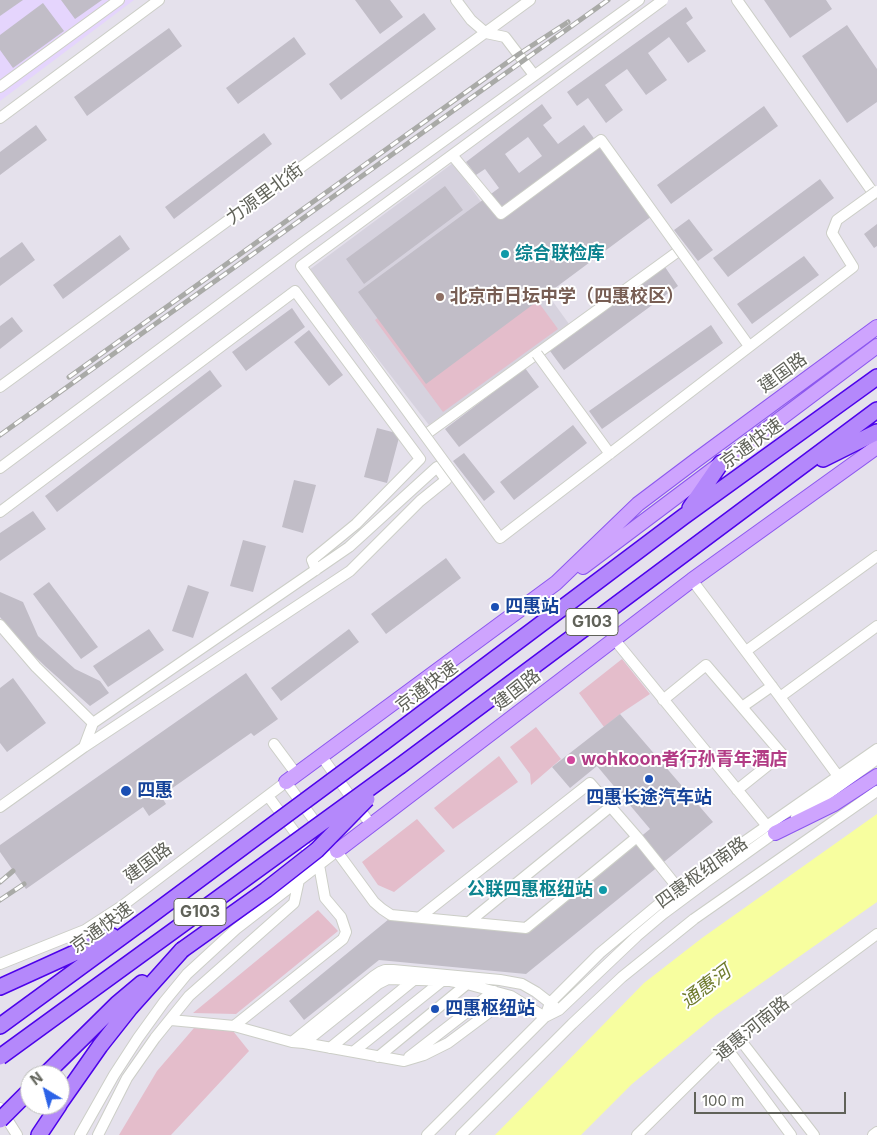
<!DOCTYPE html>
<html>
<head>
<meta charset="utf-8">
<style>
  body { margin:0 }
  #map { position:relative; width:877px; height:1135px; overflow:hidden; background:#e5e1ec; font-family:Inter,sans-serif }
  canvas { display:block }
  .north { position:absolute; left:20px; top:1065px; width:50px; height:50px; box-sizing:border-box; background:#fff; border:1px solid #bfc0bd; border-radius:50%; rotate:323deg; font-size:14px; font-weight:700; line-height:20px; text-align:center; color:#606259 }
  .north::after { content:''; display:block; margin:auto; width:18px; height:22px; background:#2c62e7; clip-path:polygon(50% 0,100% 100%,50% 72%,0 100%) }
  .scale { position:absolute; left:694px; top:1092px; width:152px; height:22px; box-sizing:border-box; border:2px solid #606259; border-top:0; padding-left:6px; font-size:15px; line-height:18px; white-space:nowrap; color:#606259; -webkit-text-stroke:4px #fff; paint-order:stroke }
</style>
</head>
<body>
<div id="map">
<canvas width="877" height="1135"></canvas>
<div class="north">N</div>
<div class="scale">100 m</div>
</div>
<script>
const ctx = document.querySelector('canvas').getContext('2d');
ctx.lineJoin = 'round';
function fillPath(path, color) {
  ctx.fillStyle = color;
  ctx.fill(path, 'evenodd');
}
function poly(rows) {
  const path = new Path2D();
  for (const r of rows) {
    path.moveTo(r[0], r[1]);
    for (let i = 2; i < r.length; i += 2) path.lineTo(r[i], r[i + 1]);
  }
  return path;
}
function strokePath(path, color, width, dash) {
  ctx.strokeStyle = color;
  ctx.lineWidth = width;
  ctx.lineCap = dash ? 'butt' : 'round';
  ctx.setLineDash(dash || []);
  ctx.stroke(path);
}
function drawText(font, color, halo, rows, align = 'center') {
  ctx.font = font + ' Inter,"Noto Sans SC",sans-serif';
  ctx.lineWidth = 4;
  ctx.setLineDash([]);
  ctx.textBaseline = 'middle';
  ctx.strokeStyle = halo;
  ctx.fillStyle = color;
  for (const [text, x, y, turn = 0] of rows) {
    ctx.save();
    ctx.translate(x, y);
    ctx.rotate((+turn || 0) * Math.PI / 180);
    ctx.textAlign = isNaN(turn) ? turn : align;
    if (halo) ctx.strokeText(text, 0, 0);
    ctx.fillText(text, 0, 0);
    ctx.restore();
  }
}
fillPath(poly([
  [0,0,134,0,0,101]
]), '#e5d5fd');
fillPath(poly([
  [453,163,569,324,429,425,309,270]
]), '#d6d2de');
fillPath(poly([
  [490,236,558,329,443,412,375,320],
  [622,659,650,694,620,714,604,727,579,693],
  [536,727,561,759,531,785,530,774,510,747],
  [499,756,518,782,453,829,434,808],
  [417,819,445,851,394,892,378,885,362,862],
  [318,910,338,931,236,1014,193,1013],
  [194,1028,233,1031,249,1051,171,1135,119,1135,157,1071]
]), '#e4bdcb');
fillPath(poly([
  [877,814,877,902,716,1015,632,1084,581,1135,495,1135,599,1029,644,983,702,938]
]), '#f7fe9f');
fillPath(poly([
  [0,0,23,0,0,16],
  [61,0,102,0,75,19],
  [355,0,390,0,403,17,380,34],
  [764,0,826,0,832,9,790,38],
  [43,3,64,31,13,68,0,50,0,35],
  [686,7,693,18,686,23,706,51,688,63,669,37,648,53,667,80,646,95,627,69,605,85,623,110,606,123,588,98,577,106,567,92],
  [424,13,436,29,341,100,329,84],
  [847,25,877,69,877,102,847,123,802,56],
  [169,28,182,46,87,116,74,97],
  [294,37,306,54,238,104,226,88],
  [542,104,552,118,543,125,558,144,584,125,652,216,426,384,358,292,499,188,485,169,476,175,466,162],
  [528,137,542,156,519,173,505,154],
  [764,106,778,126,671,204,657,185],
  [36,125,47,140,0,175,0,152],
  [264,133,272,144,174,219,165,207],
  [820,179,834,198,728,277,713,258],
  [445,186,463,210,364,284,346,259],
  [689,219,713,250,698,261,674,230],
  [877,224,877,246,874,248,864,234],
  [120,235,130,249,63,299,53,285],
  [22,242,35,260,0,286,0,258],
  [804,256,819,275,752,324,737,304],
  [665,267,678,286,564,370,550,351],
  [292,308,305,327,246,371,232,352],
  [12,317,23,331,0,349,0,326],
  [711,325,723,343,602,429,589,411],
  [309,330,343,375,329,386,294,342],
  [525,368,539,387,459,447,445,429],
  [210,370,222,386,57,512,45,496],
  [573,425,587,443,514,500,500,482],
  [377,428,400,434,387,483,364,477],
  [464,453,495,492,484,501,453,461],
  [294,480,316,485,303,533,282,527],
  [33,511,46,529,0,561,0,533],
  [243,540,266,546,253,592,230,586],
  [446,558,461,578,386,634,371,614],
  [49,582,98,647,81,659,33,594],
  [188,585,209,592,193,638,172,631],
  [0,592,23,602,38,636,75,669,100,681,109,693,90,706,46,667,21,643,0,617],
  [149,629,164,650,108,687,93,666],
  [349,629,359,642,281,701,271,688],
  [246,673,278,719,254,736,251,733,161,796,166,804,149,816,143,807,26,889,0,852,0,845],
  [13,678,46,723,7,752,0,743,0,688],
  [620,714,713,822,526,974,379,960,304,1020,289,1001,389,919,529,929,650,829,597,766,570,788,552,767]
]), '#c1bdc7');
const minor = poly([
  [456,0,471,20,486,33,505,37,534,75],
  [737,0,874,194],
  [0,87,119,0],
  [0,118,159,0],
  [0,387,530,0],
  [425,435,680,250],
  [0,468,305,241,639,0],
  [0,512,295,291,420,459,356,524,312,560,316,570],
  [692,580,780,697,877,626],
  [0,625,36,667,93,723],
  [614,639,767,826],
  [746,651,877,556],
  [780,697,838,776],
  [663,700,706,665,782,754,737,790],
  [742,707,772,686],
  [274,744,297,775],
  [322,757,371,825],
  [0,807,84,747,350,571,420,501,446,480,437,467,349,547,93,723,84,747],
  [796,817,877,759],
  [420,917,590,783,637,837,678,888],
  [469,922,610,807],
  [0,964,85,930,122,906,286,782,374,902,382,909,391,915,526,928,637,837],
  [545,1017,550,1003,600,953,678,888,877,749],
  [171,1020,234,1026,343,939,346,932,341,917,325,898,319,865,268,796],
  [234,1026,292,1042,304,1043,404,1061,424,1055,448,1043,511,996],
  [738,1037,814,1135],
  [292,1042,374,976,380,972,385,970,393,970,500,980,522,984,536,992,554,1006],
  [304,1043,378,984,388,979,450,981,467,984,511,996,545,1017],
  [726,1047,791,1135],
  [330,1048,415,979],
  [353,1052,442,981],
  [378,1057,467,984],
  [409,1057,494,991],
  [0,1108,17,1135],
  [80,1135,114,1075,138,1038,164,1002,187,974,236,929,337,851],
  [98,1135,127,1078,155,1038,189,996,294,903,299,880],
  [427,1135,545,1017,559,1010,637,936,663,914,706,882,780,829],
  [461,1135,572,1024,622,977,694,919,877,791],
  [637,1135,730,1043,877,934],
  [873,1135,877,1132]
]);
const major = poly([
  [583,567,877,346],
  [286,782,556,583,638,504,695,461,877,327],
  [775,833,834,804,877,776],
  [337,851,692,580,877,447]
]);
const highway = poly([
  [823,459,877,432],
  [690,508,721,463],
  [383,743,683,517,877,377],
  [400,766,877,410],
  [0,987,112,936],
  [0,1026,138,925],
  [45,1075,117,1004,142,983],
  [60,1103,100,1046,130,1008,182,950],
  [39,1135,59,1105]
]);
strokePath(minor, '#cccec7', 12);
strokePath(major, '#8c57ef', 16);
strokePath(highway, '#4d03ea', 18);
strokePath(minor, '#fff', 10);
strokePath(major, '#cea4fe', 14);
strokePath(highway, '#b488fb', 15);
const rail = poly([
  [69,377,519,54,568,22],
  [0,435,608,0],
  [0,882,13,871],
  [0,900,24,884]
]);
strokePath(rail, '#a9aaa7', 5);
strokePath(rail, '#fff', 3, [9]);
const minorBridge = poly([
  [663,0,301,266,500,538,853,267,832,233,837,220,877,191],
  [452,155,501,214,601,140,749,346],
  [537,354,610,454]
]);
const highwayBridge = poly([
  [138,925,383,743],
  [182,950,266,890,317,850,367,799],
  [0,1057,400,766],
  [0,1120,30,1090]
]);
strokePath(minorBridge, '#cccec7', 12, []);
strokePath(highwayBridge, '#4d03ea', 18, []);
strokePath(minorBridge, '#fff', 10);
strokePath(highwayBridge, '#b488fb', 15);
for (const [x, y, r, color] of [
  [505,254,5,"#0f9aa8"],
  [440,297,5,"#8d6e63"],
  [495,607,5,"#1a4fb4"],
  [571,760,5,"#d1479c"],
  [649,779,5,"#1a4fb4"],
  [126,791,6,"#1a4fb4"],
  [603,890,5,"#0f9aa8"],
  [435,1009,5,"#1a4fb4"]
]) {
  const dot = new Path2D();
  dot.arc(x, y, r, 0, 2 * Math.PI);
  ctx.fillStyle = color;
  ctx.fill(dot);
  strokePath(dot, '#fff', 2);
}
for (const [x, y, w] of [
  [592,622,52],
  [200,912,52]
]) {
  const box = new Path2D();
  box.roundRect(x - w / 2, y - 13.5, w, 27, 4);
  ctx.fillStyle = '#fff';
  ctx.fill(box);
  strokePath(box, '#606259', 1);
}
drawText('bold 16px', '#606259', null, [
  ["G103",592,622],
  ["G103",200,912]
]);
drawText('18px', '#606259', '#fff', [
  ["力源里北街",265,194,-36],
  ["建国路",783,373,-36],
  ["京通快速",752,444,-36],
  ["京通快速",427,687,-37],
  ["建国路",517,690,-38],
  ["建国路",148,863,-37],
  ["四惠枢纽南路",702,873,-36],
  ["京通快速",102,928,-36],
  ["通惠河南路",752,1029,-39]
]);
drawText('bold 18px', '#0d838f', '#fff', [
  ["综合联检库",515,254],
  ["公联四惠枢纽站",593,890,"right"]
], 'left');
drawText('bold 18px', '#785e54', '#fff', [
  ["北京市日坛中学（四惠校区）",450,297]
], 'left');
drawText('bold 18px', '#164399', '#fff', [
  ["四惠站",505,607],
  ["四惠",137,791],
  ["四惠长途汽车站",649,798,"center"],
  ["四惠枢纽站",445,1009]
], 'left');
drawText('bold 18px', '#b23c85', '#fff', [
  ["wohkoon者行孙青年酒店",581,760]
], 'left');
drawText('italic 19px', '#6f7b2e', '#fff', [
  ["通惠河",706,987,-37]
]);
</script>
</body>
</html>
